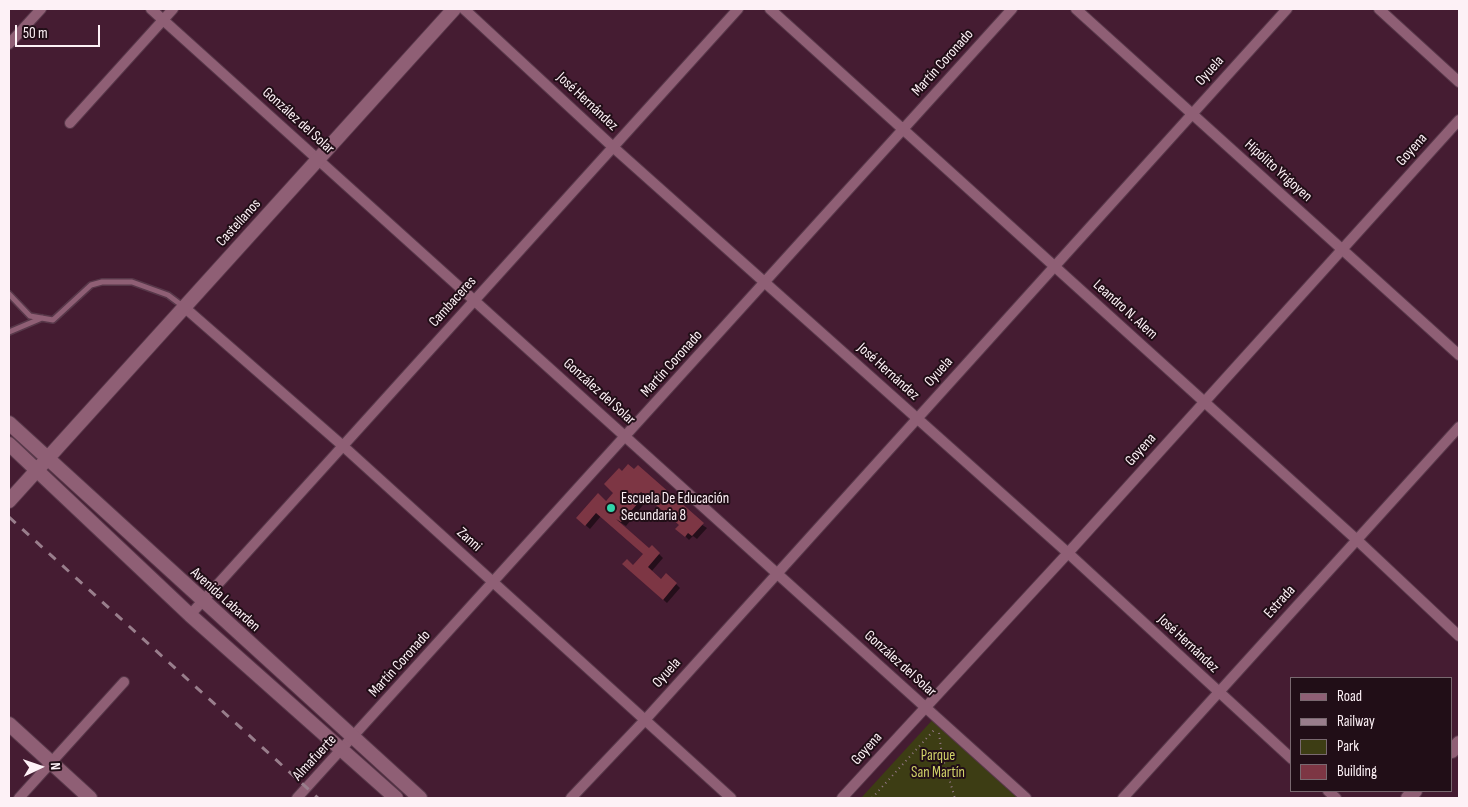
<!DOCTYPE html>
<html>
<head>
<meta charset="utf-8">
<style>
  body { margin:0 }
  #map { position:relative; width:1468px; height:807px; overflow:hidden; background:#451c32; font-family:"Sofia Sans Condensed",sans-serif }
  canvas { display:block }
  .frame { position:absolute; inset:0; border:10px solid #fdf1f6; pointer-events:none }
  .legend { position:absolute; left:1290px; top:677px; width:162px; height:115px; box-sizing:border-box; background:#210e17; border:1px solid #796970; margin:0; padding:6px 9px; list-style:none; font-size:15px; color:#fdf1f6 }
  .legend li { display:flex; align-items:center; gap:10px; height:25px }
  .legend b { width:25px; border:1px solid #796970 }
  .north { position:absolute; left:15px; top:742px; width:50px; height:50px; -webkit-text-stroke:4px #210e17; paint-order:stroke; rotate:87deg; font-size:14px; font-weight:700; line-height:20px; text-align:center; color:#fdf1f6 }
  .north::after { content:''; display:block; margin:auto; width:18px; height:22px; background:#fdf1f6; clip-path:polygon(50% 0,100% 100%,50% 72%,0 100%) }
  .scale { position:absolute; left:15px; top:25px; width:85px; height:22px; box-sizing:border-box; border:2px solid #fdf1f6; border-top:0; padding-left:6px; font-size:15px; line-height:18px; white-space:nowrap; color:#fdf1f6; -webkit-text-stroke:4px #210e17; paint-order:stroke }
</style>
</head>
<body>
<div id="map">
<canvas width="1468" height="807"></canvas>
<div class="frame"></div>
<ul class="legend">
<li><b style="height:6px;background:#8f5f75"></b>Road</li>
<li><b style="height:6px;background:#997e8c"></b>Railway</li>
<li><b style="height:14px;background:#3d3d14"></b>Park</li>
<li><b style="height:14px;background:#7d3644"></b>Building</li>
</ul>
<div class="north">N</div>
<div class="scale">50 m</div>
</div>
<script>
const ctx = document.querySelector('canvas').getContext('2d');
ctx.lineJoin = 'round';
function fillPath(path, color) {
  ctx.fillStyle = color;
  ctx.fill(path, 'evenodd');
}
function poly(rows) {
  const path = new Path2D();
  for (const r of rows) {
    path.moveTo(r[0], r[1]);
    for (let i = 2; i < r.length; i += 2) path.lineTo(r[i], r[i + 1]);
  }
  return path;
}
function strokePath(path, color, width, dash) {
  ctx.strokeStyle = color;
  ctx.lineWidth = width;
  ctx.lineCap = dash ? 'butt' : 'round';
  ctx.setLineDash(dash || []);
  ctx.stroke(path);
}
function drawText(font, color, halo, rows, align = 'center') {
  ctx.font = font + ' "Sofia Sans Condensed",sans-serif';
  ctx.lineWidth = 4;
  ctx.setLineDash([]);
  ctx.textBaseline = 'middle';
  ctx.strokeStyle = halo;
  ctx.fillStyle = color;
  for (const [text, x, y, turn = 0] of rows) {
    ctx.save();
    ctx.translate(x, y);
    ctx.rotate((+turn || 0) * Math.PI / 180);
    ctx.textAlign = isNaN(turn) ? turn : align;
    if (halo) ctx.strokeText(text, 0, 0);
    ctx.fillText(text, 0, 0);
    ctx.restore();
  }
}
fillPath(poly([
  [936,716,1025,798,861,798]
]), '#3d3d14');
fillPath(poly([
  [622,473,707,528,697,539,693,536,689,540,681,532,680,525,645,495,639,502,643,505,626,526,618,521,650,550,652,547,663,558,651,572,661,581,676,584,680,588,667,603,628,568,634,566,644,554,601,516,590,529,582,522,615,493]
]), '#0007');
fillPath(poly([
  [628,464,634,469,638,465,704,523,692,536,688,533,685,537,675,529,679,525,641,492,636,497,640,501,621,522,616,519,649,548,652,545,660,553,648,567,661,579,666,573,677,583,663,600,622,564,627,559,633,565,643,554,596,513,585,526,576,518,598,493,606,501,613,493,604,484,619,468,622,471]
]), '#7d3644');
const lane = poly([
  [9,294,30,316,53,320,91,285,102,282,132,282,168,295,184,307],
  [9,332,42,318]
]);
const street = poly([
  [151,9,1026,798],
  [464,9,613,147,1068,553,1292,759],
  [770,9,1357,540,1459,636],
  [1076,9,1459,355],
  [1379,9,1459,82],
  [9,44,41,9],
  [70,123,173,9],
  [184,307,343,446,731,798],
  [190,615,738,9],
  [1328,791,1336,798],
  [19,798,124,682],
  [297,798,1012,9],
  [571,798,645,720,1287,9],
  [842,798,1068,553,1459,120],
  [1123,798,1459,427]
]);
const secondary = poly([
  [9,423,420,798],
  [9,444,190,615,396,798],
  [9,501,454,9],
  [9,724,90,798],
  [1452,751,1459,743],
  [1408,798,1415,791]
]);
strokePath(lane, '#58384a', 8);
strokePath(street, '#58384a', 12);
strokePath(secondary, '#58384a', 16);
strokePath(poly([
  [939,733,942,756,955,798],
  [872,798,935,729]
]), '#957988', 2, [1, 4]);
strokePath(lane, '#8f5f75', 5);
strokePath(street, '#8f5f75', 10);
strokePath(secondary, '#8f5f75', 14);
strokePath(poly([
  [9,517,318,798]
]), '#997e8c', 3, [9, 9]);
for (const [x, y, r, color] of [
  [611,508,5,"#32d4a9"]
]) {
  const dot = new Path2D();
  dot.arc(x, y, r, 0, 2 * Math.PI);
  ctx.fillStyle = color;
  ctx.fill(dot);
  strokePath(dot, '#210e17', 2);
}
drawText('15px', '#fdf1f6', '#210e17', [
  ["Martín Coronado",943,63,-48],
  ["Oyuela",1210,71,-48],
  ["José Hernández",587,102,43],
  ["González del Solar",298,121,42],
  ["Goyena",1412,150,-48],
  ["Hipólito Yrigoyen",1278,171,42],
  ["Castellanos",239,223,-48],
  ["Cambaceres",453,302,-48],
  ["Leandro N. Alem",1125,310,42],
  ["Martín Coronado",672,364,-48],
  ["José Hernández",888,372,42],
  ["Oyuela",939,372,-48],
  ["González del Solar",599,392,42],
  ["Goyena",1141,450,-48],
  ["Zanni",469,540,42],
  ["Avenida Labarden",225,600,42],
  ["Estrada",1280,602,-48],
  ["José Hernández",1188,644,43],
  ["Martín Coronado",400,664,-48],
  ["González del Solar",900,664,42],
  ["Oyuela",667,673,-48],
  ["Goyena",867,749,-48],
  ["Almafuerte",315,758,-47]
]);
drawText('15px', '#fdf1f6', '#210e17', [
  ["Escuela De Educación",621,499],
  ["Secundaria 8",621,516]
], 'left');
drawText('15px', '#d0d168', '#210e17', [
  ["Parque",938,756],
  ["San Martín",938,773]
]);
</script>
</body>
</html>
